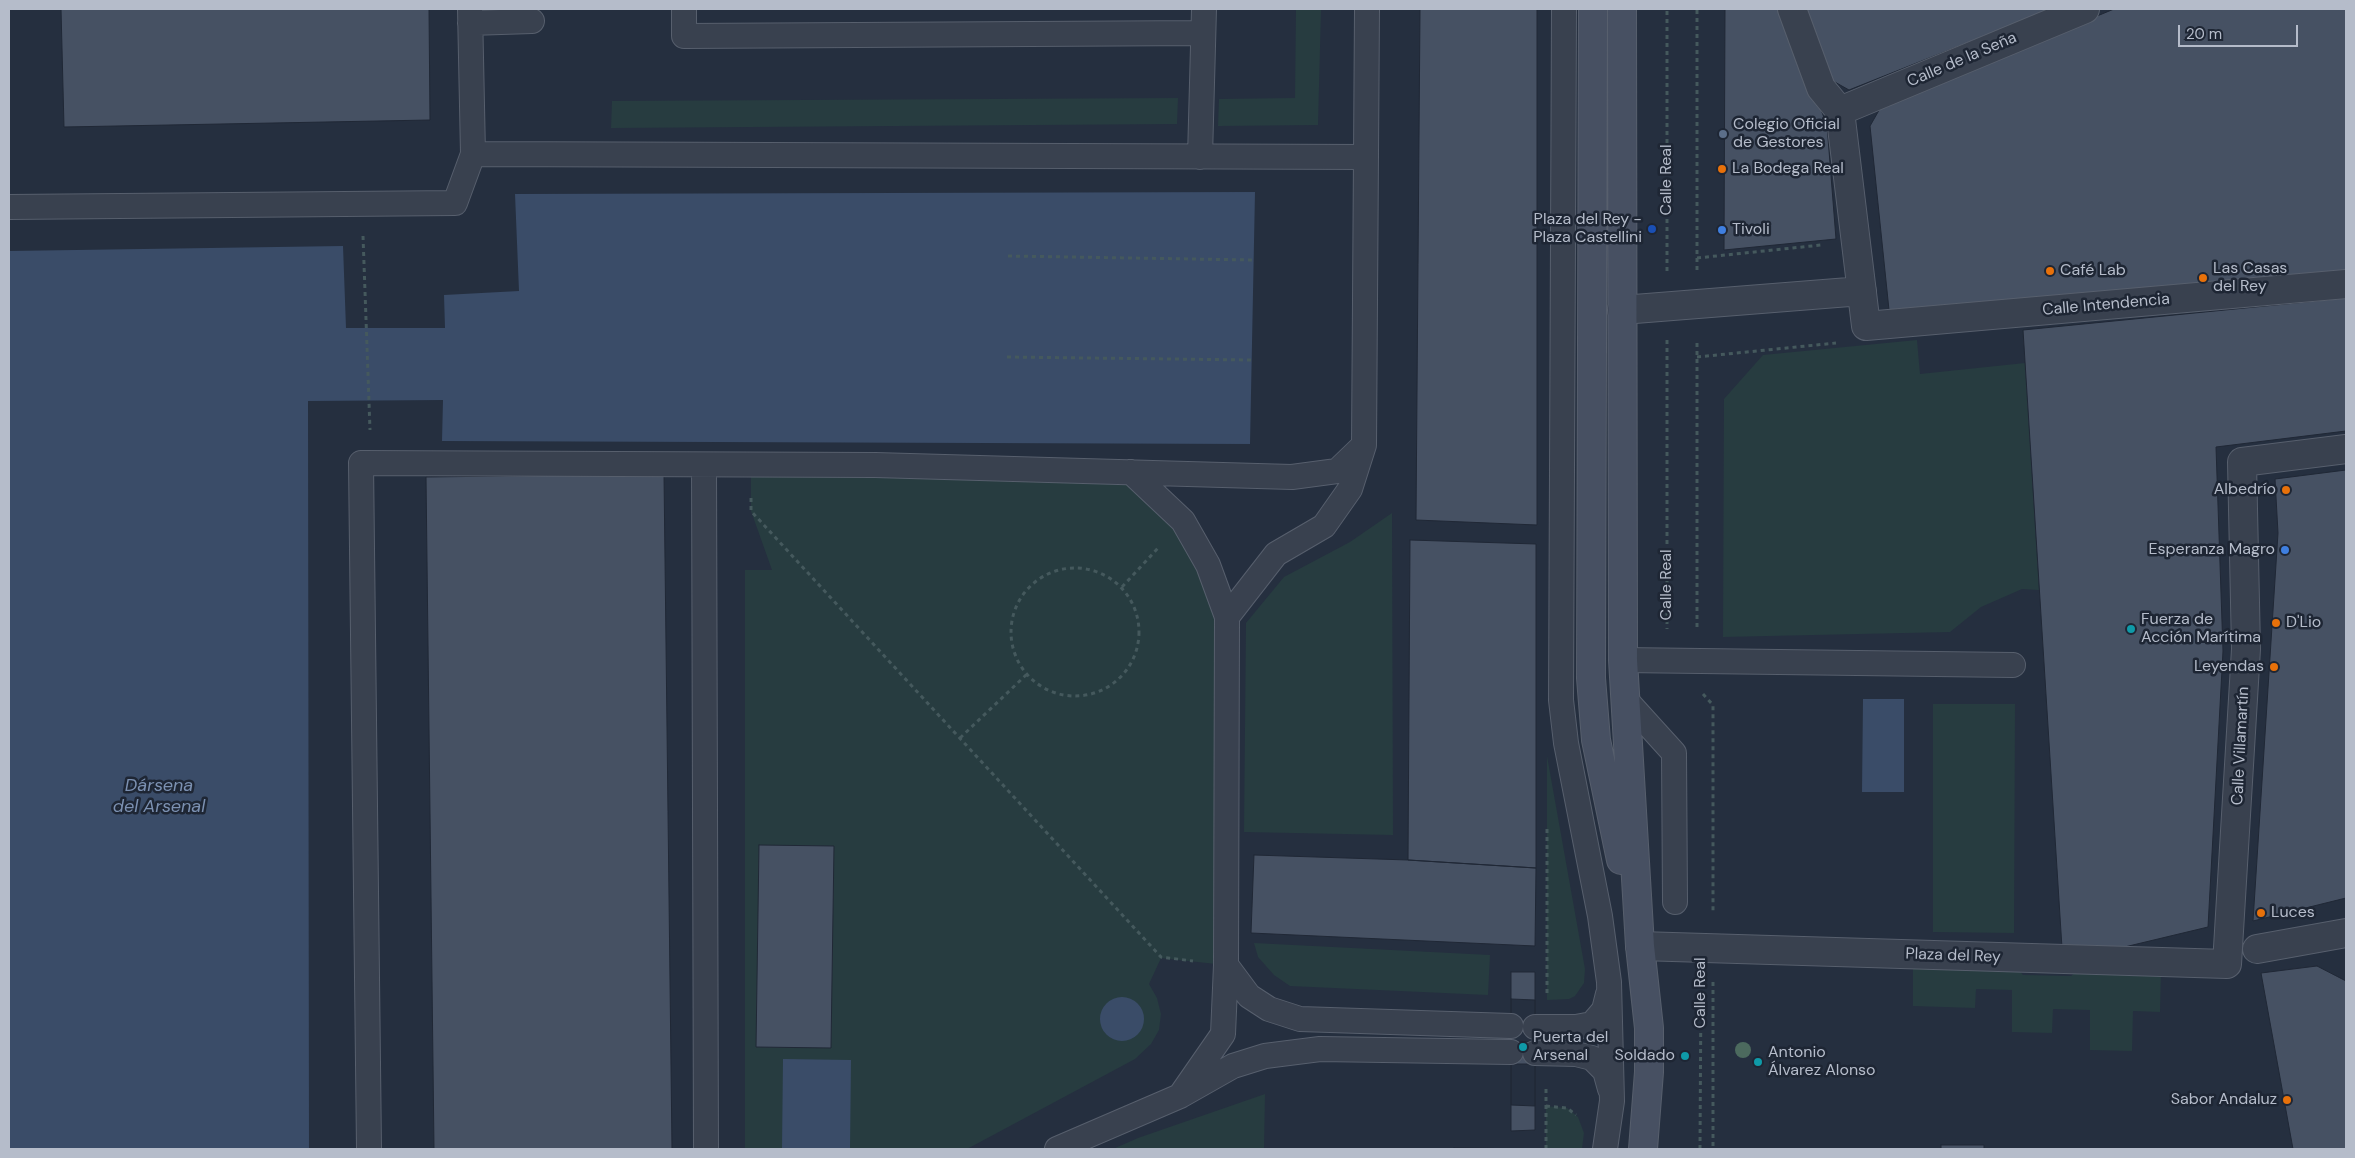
<!DOCTYPE html>
<html>
<head>
<meta charset="utf-8">
<style>
  body { margin:0 }
  #map { position:relative; width:2355px; height:1158px; overflow:hidden; background:#252f3f; font-family:"DM Sans",sans-serif }
  canvas { display:block }
  .frame { position:absolute; inset:0; border:10px solid #b5bcca; pointer-events:none }
  .scale { position:absolute; left:2178px; top:25px; width:120px; height:22px; box-sizing:border-box; border:2px solid #b5bcca; border-top:0; padding-left:6px; font-size:15px; line-height:18px; white-space:nowrap; color:#b5bcca; -webkit-text-stroke:4px #1e2634; paint-order:stroke }
</style>
</head>
<body>
<div id="map">
<canvas width="2355" height="1158"></canvas>
<div class="frame"></div>
<div class="scale">20 m</div>
</div>
<script>
const ctx = document.querySelector('canvas').getContext('2d');
ctx.lineJoin = 'round';
function fillPath(path, color) {
  ctx.fillStyle = color;
  ctx.fill(path, 'evenodd');
}
function poly(rows) {
  const path = new Path2D();
  for (const r of rows) {
    if (r.length === 3) {
      path.moveTo(r[0] + r[2], r[1]);
      path.arc(r[0], r[1], r[2], 0, 2 * Math.PI);
      continue;
    }
    path.moveTo(r[0], r[1]);
    for (let i = 2; i < r.length; i += 2) path.lineTo(r[i], r[i + 1]);
  }
  return path;
}
function strokePath(path, color, width, dash) {
  ctx.strokeStyle = color;
  ctx.lineWidth = width;
  ctx.lineCap = dash ? 'butt' : 'round';
  ctx.setLineDash(dash || []);
  ctx.stroke(path);
}
function drawText(font, color, halo, rows, align = 'center') {
  ctx.font = font + ' "DM Sans",sans-serif';
  ctx.lineWidth = 5;
  ctx.setLineDash([]);
  ctx.textBaseline = 'middle';
  ctx.strokeStyle = halo;
  ctx.fillStyle = color;
  for (const [text, x, y, turn = 0] of rows) {
    ctx.save();
    ctx.translate(x, y);
    ctx.rotate((+turn || 0) * Math.PI / 180);
    ctx.textAlign = isNaN(turn) ? turn : align;
    if (halo) ctx.strokeText(text, 0, 0);
    ctx.fillText(text, 0, 0);
    ctx.restore();
  }
}
fillPath(poly([
  [1296,9,1321,9,1318,125,1218,126,1219,99,1295,98],
  [1178,98,1177,124,611,128,612,101],
  [1917,340,1920,374,2025,363,2039,590,2022,589,1981,607,1950,632,1723,637,1724,399,1763,355],
  [751,465,1131,472,1183,521,1227,617,1225,965,1161,958,1149,984,1157,998,1161,1014,1159,1030,1151,1044,1135,1059,967,1149,745,1149,745,570,772,570,751,511],
  [1392,513,1393,835,1244,832,1246,623,1284,577,1350,542],
  [1933,704,2015,704,2014,933,1933,932],
  [1547,756,1585,969,1584,983,1575,996,1569,999,1547,1000],
  [1254,943,1490,955,1488,995,1290,986,1274,975,1258,957],
  [1913,963,2015,966,2023,975,2071,976,2081,967,2161,970,2160,1012,2133,1011,2132,1051,2090,1050,2090,1010,2053,1009,2052,1033,2012,1032,2012,990,1976,989,1975,1008,1913,1006],
  [1265,1094,1264,1149,1113,1149,1138,1138],
  [1546,1106,1567,1108,1578,1117,1584,1133,1582,1149,1546,1149]
]), '#273c40');
fillPath(poly([
  [1255,192,1250,444,442,441,443,400,308,401,309,1149,9,1149,9,251,343,246,346,328,445,328,444,295,519,291,515,194],
  [1863,699,1904,699,1904,792,1862,792],
  [1122,1019,22],
  [783,1059,851,1060,850,1149,782,1149]
]), '#3a4c68');
const building = poly([
  [61,9,429,9,430,120,64,127,61,9],
  [1420,9,1537,9,1537,525,1416,520,1420,9],
  [1725,9,1781,9,1827,125,1836,239,1724,250,1725,9],
  [1805,9,2052,9,1849,90,1833,81,1805,9],
  [2114,9,2346,9,2346,271,1889,310,1870,126,1882,105,2114,9],
  [2346,298,2346,431,2216,447,2223,651,2208,927,2112,950,2062,948,2023,330,2346,298],
  [2346,470,2346,898,2253,921,2278,533,2275,479,2346,470],
  [664,474,672,1149,434,1149,426,477,664,474],
  [1410,540,1536,544,1536,868,1408,860,1410,540],
  [759,845,834,846,831,1048,756,1047,759,845],
  [1254,855,1408,860,1536,868,1535,946,1251,933,1254,855],
  [2317,966,2346,981,2346,1149,2293,1149,2261,973,2317,966],
  [1511,972,1535,972,1535,1130,1511,1131,1511,972],
  [1511,999,1535,1000,1535,1106,1511,1105,1511,999],
  [1511,1041,1535,1042,1535,1064,1511,1064,1511,1041],
  [1941,1145,1984,1145,1984,1149,1941,1149,1941,1145],
  [1454,1148,1535,1149,1454,1149,1454,1148]
]);
fillPath(building, '#465163');
strokePath(building, '#202836', 1);
const lane = poly([
  [684,9,684,36,1203,33],
  [1564,9,1561,700,1566,743,1600,916,1609,982,1612,1101,1605,1149],
  [470,23,532,21],
  [473,154,1366,157],
  [1200,157,1204,9],
  [9,207,455,203,473,154,470,9],
  [704,465,706,1149],
  [1131,472,1183,521,1208,565,1227,617,1226,965,1223,1034,1180,1096],
  [1227,617,1276,554,1324,526,1350,489,1364,445,1367,9],
  [1623,660,2013,665],
  [1625,699,1674,753,1675,902],
  [1226,965,1249,996,1269,1009,1300,1019,1511,1026],
  [1535,1027,1576,1027,1592,1024,1604,1010,1608,994],
  [1535,1053,1576,1054,1592,1058,1605,1071,1610,1089],
  [369,1149,361,463,875,465,1292,477,1337,471,1364,445],
  [1057,1149,1180,1096,1233,1066,1265,1056,1320,1049,1511,1052]
]);
const street = poly([
  [1792,9,1821,88,1840,111],
  [1840,111,1866,326,2346,284],
  [1840,111,2085,9],
  [1622,310,1862,291],
  [1640,946,2227,964,2246,649,2242,462,2346,449],
  [2257,949,2346,933]
]);
const secondary = poly([
  [1593,9,1591,678,1596,740,1621,860],
  [1622,9,1623,660,1640,946,1649,1028,1649,1072,1643,1149]
]);
strokePath(lane, '#575f6d', 26);
strokePath(street, '#575f6d', 30);
strokePath(secondary, '#575f6d', 30);
strokePath(poly([
  [363,236,370,430],
  [1008,256,1253,260],
  [1697,258,1821,245],
  [1697,270,1697,9],
  [1667,271,1667,9],
  [1667,340,1667,629],
  [1007,357,1252,360],
  [1697,357,1836,343],
  [751,498,751,511,1161,957,1193,961],
  [1075,632,64],
  [1122,587,1159,547],
  [1697,627,1697,339],
  [1703,694,1713,705,1713,914],
  [960,738,1026,675],
  [1713,982,1713,1149],
  [1547,993,1547,829],
  [1546,1106,1567,1108,1576,1115],
  [1546,1149,1546,1087],
  [1700,1149,1701,982]
]), '#45595d', 3, [4, 4]);
strokePath(lane, '#39414f', 24);
strokePath(street, '#39414f', 28);
strokePath(secondary, '#475062', 28);
ctx.fillStyle = '#4c6a5e';
for (const [x, y] of [
  [1743,1050]
]) {
  ctx.beginPath();
  ctx.arc(x, y, 8, 0, 2 * Math.PI);
  ctx.fill();
}
for (const [x, y, r, color] of [
  [1723,134,5,"#5c6f8a"],
  [1722,169,5,"#e8710a"],
  [1652,229,5,"#1a4fb4"],
  [1722,230,5,"#3f7fe0"],
  [2050,271,5,"#e8710a"],
  [2203,278,5,"#e8710a"],
  [2286,490,5,"#e8710a"],
  [2285,550,5,"#3f7fe0"],
  [2276,623,5,"#e8710a"],
  [2131,629,5,"#0f9aa8"],
  [2274,667,5,"#e8710a"],
  [2261,913,5,"#e8710a"],
  [1523,1047,5,"#0f9aa8"],
  [1685,1056,5,"#0f9aa8"],
  [1758,1062,5,"#0f9aa8"],
  [2287,1100,5,"#e8710a"]
]) {
  const dot = new Path2D();
  dot.arc(x, y, r, 0, 2 * Math.PI);
  ctx.fillStyle = color;
  ctx.fill(dot);
  strokePath(dot, '#1e2634', 2);
}
drawText('16px', '#b5bcca', '#1e2634', [
  ["Calle de la Seña",1962,60,-23],
  ["Calle Real",1667,180,-90],
  ["Calle Intendencia",2106,305,-5],
  ["Calle Real",1667,585,-90],
  ["Calle Villamartín",2241,746,-87],
  ["Plaza del Rey",1953,956,2],
  ["Calle Real",1701,993,-90]
]);
drawText('16px', '#b5bcca', '#1e2634', [
  ["Colegio Oficial",1733,125],
  ["de Gestores",1733,143],
  ["La Bodega Real",1732,169],
  ["Plaza del Rey -",1642,220,"right"],
  ["Plaza Castellini",1642,238,"right"],
  ["Tivoli",1732,230],
  ["Las Casas",2213,269],
  ["del Rey",2213,287],
  ["Café Lab",2060,271],
  ["Albedrío",2276,490,"right"],
  ["Esperanza Magro",2275,550,"right"],
  ["Fuerza de",2141,620],
  ["Acción Marítima",2141,638],
  ["D'Lio",2286,623],
  ["Leyendas",2264,667,"right"],
  ["Luces",2271,913],
  ["Puerta del",1533,1038],
  ["Arsenal",1533,1056],
  ["Antonio",1768,1053],
  ["Álvarez Alonso",1768,1071],
  ["Soldado",1675,1056,"right"],
  ["Sabor Andaluz",2277,1100,"right"]
], 'left');
drawText('italic 18px', '#7c91b2', '#1e2634', [
  ["Dársena",159,786],
  ["del Arsenal",159,807]
]);
</script>
</body>
</html>
